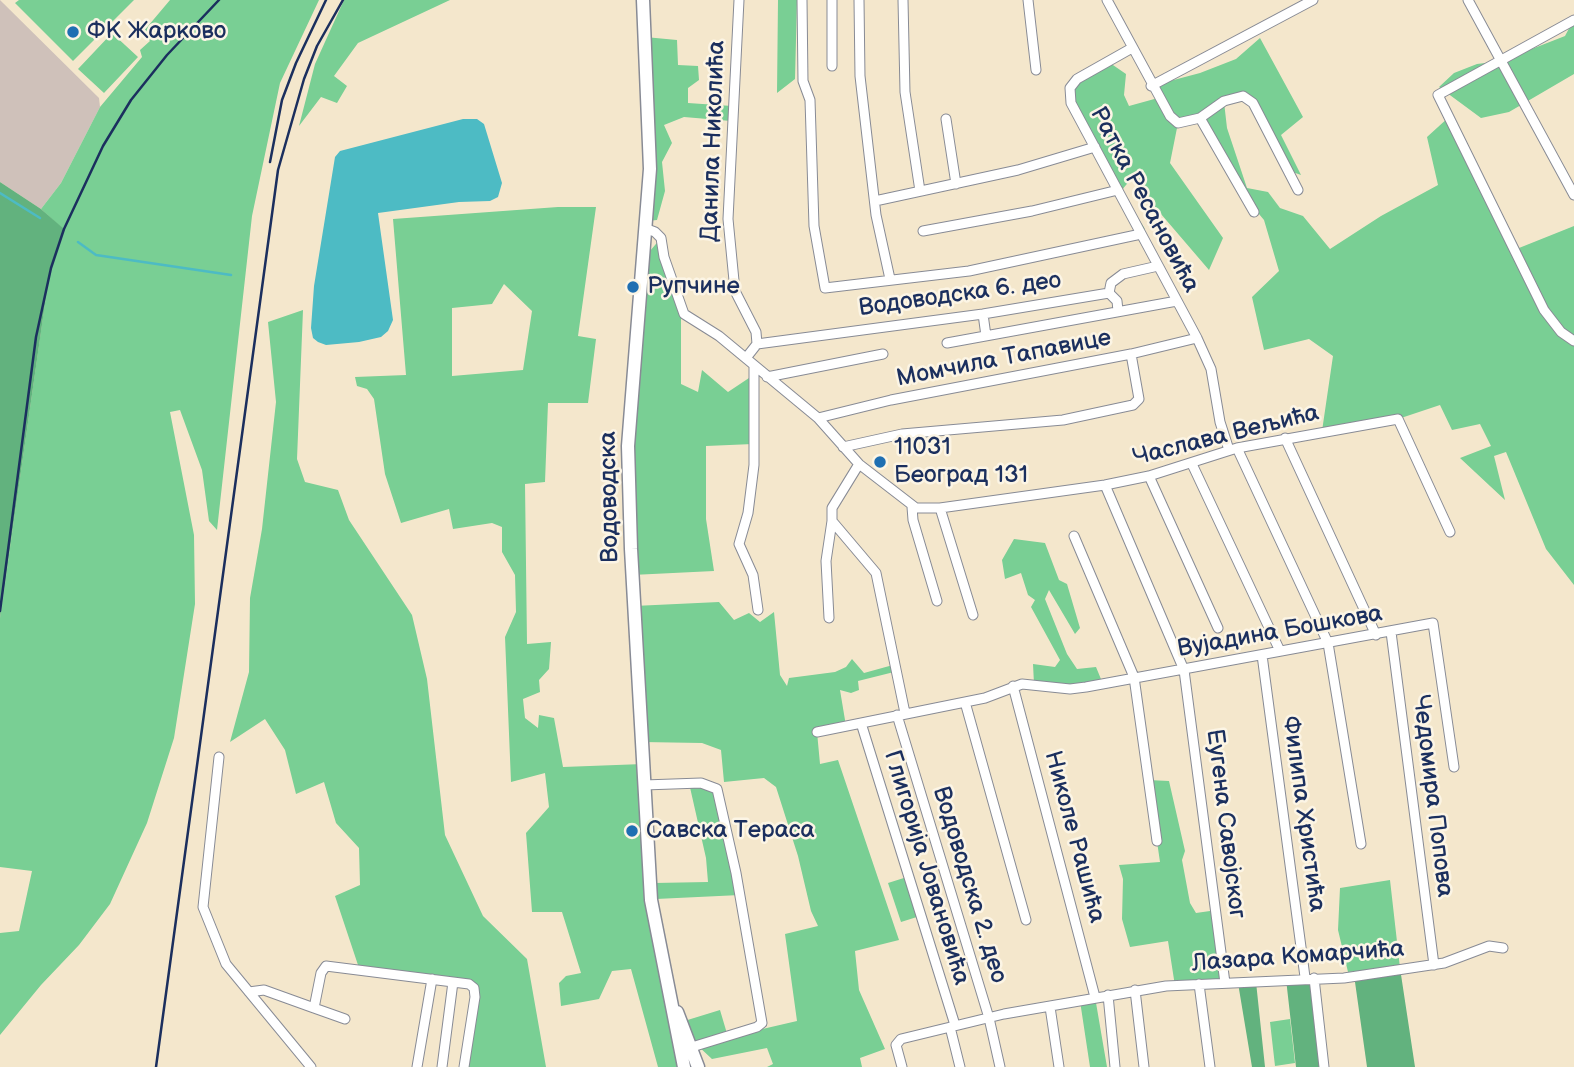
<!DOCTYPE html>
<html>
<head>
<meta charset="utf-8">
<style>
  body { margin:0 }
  canvas { display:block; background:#f4e7cc }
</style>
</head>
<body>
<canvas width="1574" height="1067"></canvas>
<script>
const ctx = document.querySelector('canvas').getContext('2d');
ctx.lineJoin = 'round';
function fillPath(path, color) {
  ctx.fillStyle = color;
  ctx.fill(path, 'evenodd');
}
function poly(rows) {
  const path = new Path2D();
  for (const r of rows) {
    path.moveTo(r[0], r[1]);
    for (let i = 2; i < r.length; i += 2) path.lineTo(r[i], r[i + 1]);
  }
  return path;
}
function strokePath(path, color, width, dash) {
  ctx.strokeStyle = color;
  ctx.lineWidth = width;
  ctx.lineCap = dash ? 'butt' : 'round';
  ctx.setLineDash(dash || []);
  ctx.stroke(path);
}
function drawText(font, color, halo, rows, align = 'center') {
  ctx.font = font + ' "Balsamiq Sans",sans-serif';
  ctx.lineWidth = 5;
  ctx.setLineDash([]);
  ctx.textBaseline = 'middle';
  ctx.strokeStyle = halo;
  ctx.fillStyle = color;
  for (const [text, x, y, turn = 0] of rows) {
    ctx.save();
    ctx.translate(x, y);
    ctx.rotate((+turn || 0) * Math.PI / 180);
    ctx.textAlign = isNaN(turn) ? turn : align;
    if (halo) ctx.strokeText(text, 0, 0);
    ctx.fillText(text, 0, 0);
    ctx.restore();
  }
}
fillPath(poly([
  [0,0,99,98,100,107,61,183,41,209,0,182]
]), '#cfc1ba');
fillPath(poly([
  [19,0,134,0,73,61,15,3],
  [170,0,319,0,280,83,252,216,217,530,209,521,202,470,180,410,170,412,194,535,195,604,174,738,147,823,110,904,79,945,41,985,0,1035,0,933,19,931,32,871,0,867,0,618,50,268,63,229,41,209,61,183,100,107,142,57,140,50,150,41,143,32],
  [344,0,450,0,358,43,334,76,347,86,337,103,321,97,299,126,315,64],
  [778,0,797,0,795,79,777,93],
  [1574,19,1574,74,1509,112,1481,118,1439,87,1454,73,1477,64,1501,61,1565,36],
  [112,33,138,57,104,93,78,69],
  [645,37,677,40,678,65,698,66,699,80,688,88,688,103,732,106,731,121,684,117,664,125,672,143,662,162,665,191,657,220,647,221],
  [1260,38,1303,117,1281,135,1301,175,1287,170,1253,103,1243,96,1224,102,1227,128,1247,188,1268,192,1280,208,1303,216,1330,249,1381,216,1438,185,1427,137,1449,117,1514,250,1574,226,1574,585,1546,549,1506,452,1494,456,1505,500,1460,458,1491,446,1480,424,1452,430,1440,405,1398,419,1322,431,1333,356,1309,339,1264,350,1252,297,1279,271,1264,220,1244,196,1201,119,1178,123,1170,163,1223,238,1209,270,1131,179,1121,191,1145,229,1138,227,1071,103,1070,88,1110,63,1126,74,1124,95,1129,106,1158,98,1151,86,1200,73,1236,59],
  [558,207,596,207,578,336,596,339,588,403,548,403,545,482,525,484,527,644,551,642,549,669,539,680,540,692,523,699,525,718,538,728,539,715,554,718,563,767,643,764,648,877,684,1067,658,1067,631,969,612,971,599,999,561,1006,559,983,566,976,581,973,562,912,532,912,526,833,549,807,545,773,511,782,505,637,516,612,515,575,502,552,502,527,492,523,453,529,449,509,401,523,385,474,374,399,367,389,357,386,355,377,406,375,393,219],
  [504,284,532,311,523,370,452,376,452,308,492,304],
  [661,238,681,309,681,384,698,392,702,370,728,392,752,376,753,444,706,446,706,519,714,571,632,575,629,489,644,258],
  [303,310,297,459,305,482,338,490,349,520,412,615,427,679,445,835,483,916,527,959,546,1067,469,1067,474,988,359,968,335,896,360,885,359,848,336,823,324,782,296,794,285,750,265,719,230,742,249,672,250,598,262,529,276,402,268,322],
  [1014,539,1045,543,1059,580,1067,584,1080,628,1075,634,1049,590,1045,599,1067,654,1077,669,1096,667,1103,684,1086,687,1034,684,1033,664,1055,667,1060,660,1031,607,1035,600,1028,595,1021,573,1005,579,1002,560],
  [719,602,734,620,749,613,760,622,774,612,780,675,787,686,789,678,835,672,846,667,852,659,864,673,893,665,894,672,858,681,859,690,851,693,840,690,846,726,817,732,820,764,838,760,899,940,855,951,859,990,885,1049,860,1058,862,1067,767,1067,773,1064,767,1048,712,1059,697,1045,692,1047,681,1022,720,1010,728,1037,797,1021,785,934,818,926,811,911,798,856,776,787,764,778,724,782,721,750,702,743,642,742,634,606],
  [1148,780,1169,781,1185,851,1182,860,1190,903,1196,913,1217,910,1225,983,1175,986,1168,941,1130,947,1122,919,1123,879,1119,865,1160,862],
  [689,783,717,789,740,895,656,899,654,883,708,882,706,858],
  [907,877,920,916,901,922,888,883],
  [1390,880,1400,968,1348,972,1338,930,1340,888],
  [1095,997,1107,1067,1090,1067,1080,1001],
  [1290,1019,1295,1063,1275,1066,1270,1022]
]), '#79cf94');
fillPath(poly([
  [0,182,41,209,64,229,50,269,0,618],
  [1400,968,1415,1067,1367,1067,1354,975],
  [1314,978,1324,1067,1296,1067,1286,979],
  [1256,982,1265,1067,1252,1067,1238,983]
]), '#62b27e');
fillPath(poly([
  [463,119,477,119,484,124,502,183,498,197,490,201,459,202,378,213,393,320,388,331,381,337,359,342,326,345,318,342,313,338,311,328,314,286,335,157,340,151]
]), '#4dbbc4');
strokePath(poly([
  [0,193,40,218],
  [78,242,96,255,231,275]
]), '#4dbbc4', 2.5);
const street = poly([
  [739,0,728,219,735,291,756,332,757,344,746,358],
  [802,0,803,81,810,100,814,226,825,288,969,271,1141,234],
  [859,0,860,76,876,215,890,279],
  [903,0,905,92,920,191],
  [1028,0,1036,70],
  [1107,0,1170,116,1178,123,1200,118,1224,101,1243,96,1253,103,1298,190],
  [1468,0,1574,195],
  [1574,20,1438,95,1544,310,1561,332,1574,341],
  [1132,48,1077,79,1070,88,1071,103,1197,338,1211,369,1220,422,1229,450],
  [832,66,832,0],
  [1151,86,1313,0],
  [1200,118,1254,212],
  [946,119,956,184],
  [875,201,1018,170,1095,147],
  [647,229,655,232,661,238,664,257,684,314,719,336,818,418,859,464,916,508,940,508,1105,485,1149,476,1237,448,1398,419,1450,532],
  [923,231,1032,211,1118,190],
  [1109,293,1117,301,1118,311],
  [983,314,986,336],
  [947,343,1177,301],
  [757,344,983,314,1109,293,1111,283,1123,274,1158,266],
  [754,365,754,465,748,513,739,544,753,575,758,610],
  [767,377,883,354],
  [818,418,891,400,1131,354,1197,338],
  [1285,438,1376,635],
  [843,447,902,434,1063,420,1133,405,1139,399,1131,354],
  [1237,448,1328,643,1361,844],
  [859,464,832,508,832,521,876,573,905,713],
  [1192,464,1280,651],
  [1149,476,1218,628],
  [1105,485,1184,670,1225,983],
  [912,507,913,520,937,601],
  [940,508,973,615],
  [1074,536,1134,677,1157,841],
  [829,618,826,561,832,521],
  [1391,632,1434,965],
  [1262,655,1305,977],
  [1013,686,1095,997],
  [965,702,1026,920],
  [897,715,989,1018,1000,1067],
  [861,723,955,1025],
  [817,732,985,698,1022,684,1070,689,1086,687,1433,623,1454,767],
  [219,757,203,907,226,964,311,1067],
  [644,785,701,783,717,789,736,873,762,1023,757,1027,692,1047],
  [1314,978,1324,1067],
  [1199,984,1210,1067],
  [1135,990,1144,1067],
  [249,992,264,990,314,1008,321,973,326,966,469,984,474,988,475,997,464,1067],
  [1108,995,1115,1067],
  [1050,1007,1059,1067],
  [314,1008,345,1019],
  [950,1027,960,1067],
  [417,1067,432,979],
  [442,1067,453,982],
  [902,1067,896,1045,901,1039,1004,1014,1166,986,1344,978,1444,963,1489,946,1503,948]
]);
const secondary = poly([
  [643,0,650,169,628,446,631,549,651,900,684,1067],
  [677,1012,698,1067]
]);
strokePath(street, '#888b95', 11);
strokePath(secondary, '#888b95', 15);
strokePath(street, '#fff', 9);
strokePath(secondary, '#fff', 12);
strokePath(poly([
  [270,162,282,100,296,63,326,0],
  [0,611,36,337,51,268,64,229,103,146,131,100,167,55,219,0],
  [156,1067,278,170,304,79,317,46,343,0]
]), '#1b2f5e', 2.5);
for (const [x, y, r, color] of [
  [73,32,7,"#1f6fb2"],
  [633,287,7,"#1f6fb2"],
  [880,462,7,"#1f6fb2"],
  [632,831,7,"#1f6fb2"]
]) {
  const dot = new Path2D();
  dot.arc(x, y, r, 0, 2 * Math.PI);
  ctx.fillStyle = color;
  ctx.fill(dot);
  strokePath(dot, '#fcf5e5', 2.5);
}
drawText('24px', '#1b2f5e', '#fcf5e5', [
  ["ФК Жарково",87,32],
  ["Рупчине",647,287],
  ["11031",894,448],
  ["Београд 131",894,476],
  ["Савска Тераса",646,831]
], 'left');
drawText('24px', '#1b2f5e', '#fcf5e5', [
  ["Данила Николића",714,141,-88],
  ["Ратка Ресановића",1144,200,62],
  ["Водоводска 6. део",960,295,-8],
  ["Момчила Тапавице",1004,359,-11],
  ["Часлава Вељића",1226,436,-14],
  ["Водоводска",610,497,-91],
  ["Вујадина Бошкова",1280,632,-10],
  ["Чедомира Попова",1432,796,83],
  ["Филипа Христића",1303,814,82],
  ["Еугена Савојског",1225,824,83],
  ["Николе Рашића",1074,837,75],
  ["Глигорија Јовановића",926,868,73],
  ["Водоводска 2. део",969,885,73],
  ["Лазара Комарчића",1298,957,-4]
]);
</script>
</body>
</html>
